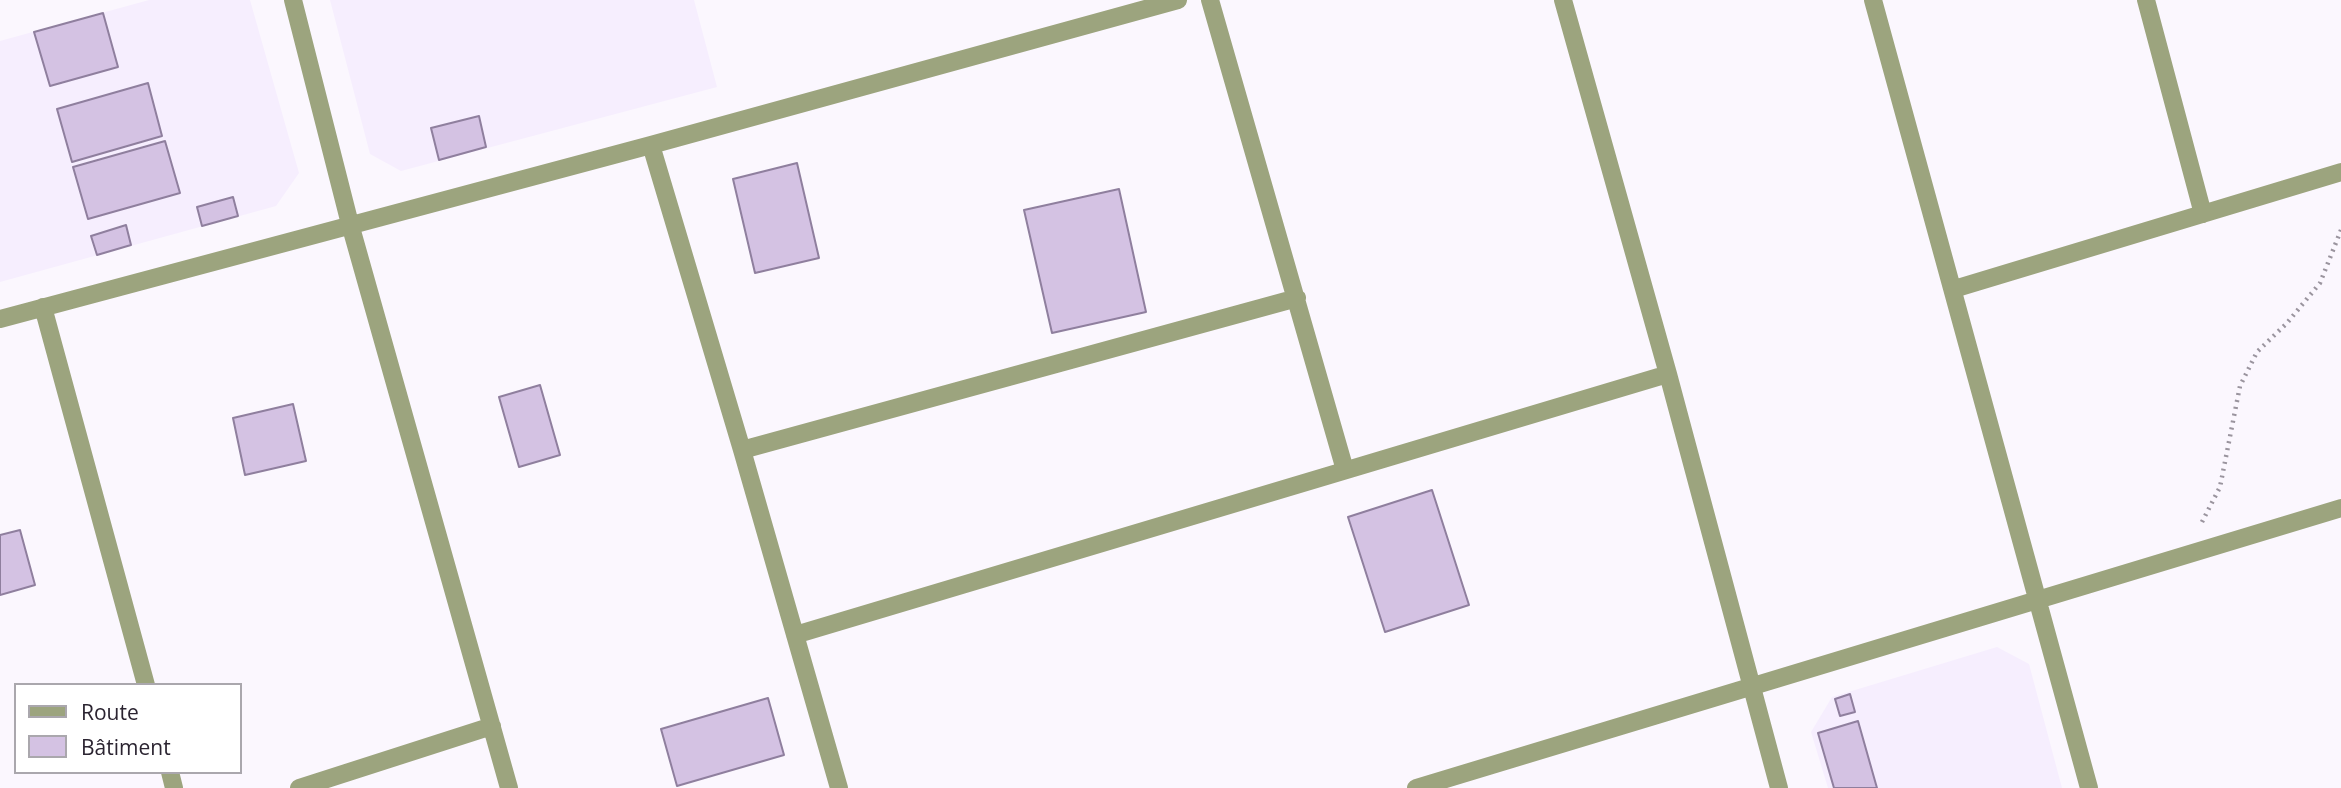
<!DOCTYPE html>
<html>
<head>
<meta charset="utf-8">
<style>
  body { margin:0 }
  #map { position:relative; width:2341px; height:788px; overflow:hidden; background:#fbf7fe; font-family:"Open Sans",sans-serif }
  canvas { display:block }
  .legend { position:absolute; left:14px; top:683px; width:228px; height:91px; box-sizing:border-box; background:#fff; border:2px solid #aaa7ad; margin:0; padding:9px 12px; list-style:none; font-size:21px; color:#2b2431 }
  .legend li { display:flex; align-items:center; gap:14px; height:35px }
  .legend b { width:35px; border:2px solid #aaa7ad }
</style>
</head>
<body>
<div id="map">
<canvas width="2341" height="788"></canvas>
<ul class="legend">
<li><b style="height:9px;background:#9ca47e"></b>Route</li>
<li><b style="height:19px;background:#d4c2e3"></b>Bâtiment</li>
</ul>
</div>
<script>
const ctx = document.querySelector('canvas').getContext('2d');
ctx.lineJoin = 'round';
function fillPath(path, color) {
  ctx.fillStyle = color;
  ctx.fill(path, 'evenodd');
}
function poly(rows) {
  const path = new Path2D();
  for (const r of rows) {
    path.moveTo(r[0], r[1]);
    for (let i = 2; i < r.length; i += 2) path.lineTo(r[i], r[i + 1]);
  }
  return path;
}
function strokePath(path, color, width, dash) {
  ctx.strokeStyle = color;
  ctx.lineWidth = width;
  ctx.lineCap = dash ? 'butt' : 'round';
  ctx.setLineDash(dash || []);
  ctx.stroke(path);
}
fillPath(poly([
  [149,0,250,0,299,173,276,206,0,282,0,41],
  [330,0,694,0,717,87,401,171,370,154],
  [1997,647,2029,664,2062,788,1828,788,1811,732,1832,697]
]), '#f6eefe');
const building = poly([
  [103,13,118,67,50,86,34,32,103,13],
  [148,83,162,136,72,162,57,109,148,83],
  [479,116,486,147,439,160,431,128,479,116],
  [165,141,180,193,88,219,73,167,165,141],
  [797,163,819,258,755,273,733,179,797,163],
  [1119,189,1146,312,1052,333,1024,210,1119,189],
  [233,197,238,216,202,226,197,207,233,197],
  [126,225,131,245,97,255,91,236,126,225],
  [540,385,560,455,519,467,499,397,540,385],
  [293,404,306,461,245,475,233,418,293,404],
  [1432,490,1469,605,1385,632,1348,517,1432,490],
  [20,530,35,585,0,595,0,535,20,530],
  [1850,694,1855,712,1840,716,1835,699,1850,694],
  [768,698,784,755,677,786,661,729,768,698],
  [1858,721,1877,788,1834,788,1818,733,1858,721]
]);
fillPath(building, '#d4c2e3');
strokePath(building, '#8f7f9e', 2);
strokePath(poly([
  [2202,522,2220,487,2240,386,2257,352,2287,323,2320,283,2341,230]
]), '#9a949e', 4.5, [2, 5]);
strokePath(poly([
  [293,0,350,224,509,788],
  [1210,0,1345,470],
  [1563,0,1668,374,1779,788],
  [1873,0,2089,788],
  [2146,0,2203,214],
  [651,145,742,450,839,788],
  [1954,289,2341,172],
  [43,307,146,685],
  [0,319,651,145,1178,0],
  [742,450,1297,298],
  [795,635,1668,374],
  [170,772,174,788],
  [299,788,492,726],
  [1416,788,2341,508]
]), '#9ca47e', 18);
</script>
</body>
</html>
